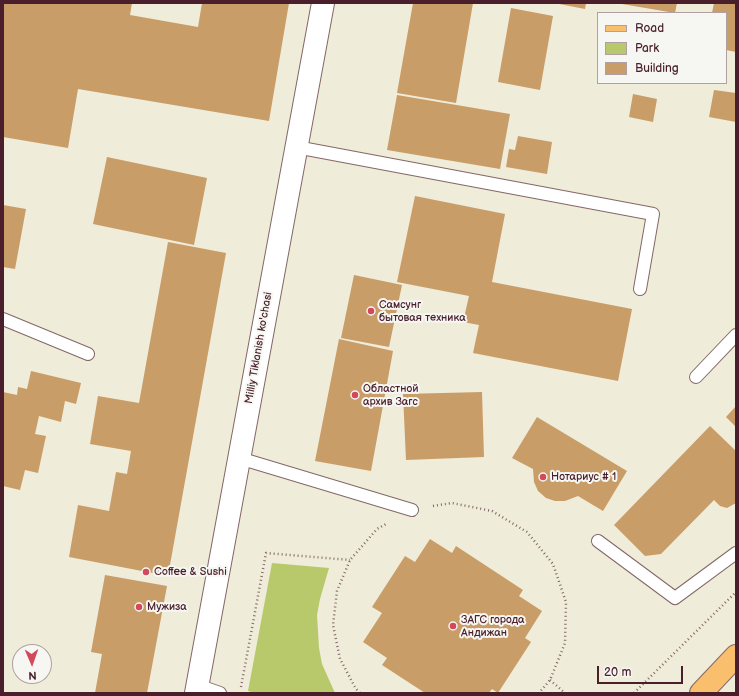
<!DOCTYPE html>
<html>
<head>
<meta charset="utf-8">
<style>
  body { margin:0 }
  #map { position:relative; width:739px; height:696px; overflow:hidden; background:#efecd9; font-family:"Balsamiq Sans",sans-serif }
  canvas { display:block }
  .frame { position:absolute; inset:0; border:4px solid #4a1f2b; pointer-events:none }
  .legend { position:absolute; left:597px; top:12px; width:130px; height:72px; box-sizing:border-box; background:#f6f6f2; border:1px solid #b1a0a2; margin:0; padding:5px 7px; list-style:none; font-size:12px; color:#4a1f2b }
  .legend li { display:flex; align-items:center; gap:8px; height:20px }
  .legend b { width:20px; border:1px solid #b1a0a2 }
  .north { position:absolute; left:12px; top:644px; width:40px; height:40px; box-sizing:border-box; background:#f6f6f2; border:1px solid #b1a0a2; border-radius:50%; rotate:178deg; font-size:11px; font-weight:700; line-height:16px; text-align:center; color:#4a1f2b }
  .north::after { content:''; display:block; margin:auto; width:14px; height:18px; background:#d1495b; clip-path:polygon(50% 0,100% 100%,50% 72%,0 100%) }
  .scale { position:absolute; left:597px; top:666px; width:86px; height:18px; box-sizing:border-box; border:2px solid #4a1f2b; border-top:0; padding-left:5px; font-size:12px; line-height:14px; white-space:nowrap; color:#4a1f2b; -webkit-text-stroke:3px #f6f6f2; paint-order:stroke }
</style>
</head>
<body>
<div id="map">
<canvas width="739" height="696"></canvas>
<div class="frame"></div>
<ul class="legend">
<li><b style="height:5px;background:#f9bf6d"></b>Road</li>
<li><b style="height:11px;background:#b8c96c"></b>Park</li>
<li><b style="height:11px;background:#c99d68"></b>Building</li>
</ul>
<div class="north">N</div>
<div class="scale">20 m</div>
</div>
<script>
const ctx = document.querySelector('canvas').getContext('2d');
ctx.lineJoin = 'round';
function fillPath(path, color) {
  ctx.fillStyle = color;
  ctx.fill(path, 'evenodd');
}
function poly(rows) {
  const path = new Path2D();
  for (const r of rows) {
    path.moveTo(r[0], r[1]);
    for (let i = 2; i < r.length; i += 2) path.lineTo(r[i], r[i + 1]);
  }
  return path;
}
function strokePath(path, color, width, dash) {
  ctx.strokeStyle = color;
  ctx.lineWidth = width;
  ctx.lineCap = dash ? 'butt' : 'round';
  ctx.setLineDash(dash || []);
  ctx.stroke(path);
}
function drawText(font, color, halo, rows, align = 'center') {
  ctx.font = font + ' "Balsamiq Sans",sans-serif';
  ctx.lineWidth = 4;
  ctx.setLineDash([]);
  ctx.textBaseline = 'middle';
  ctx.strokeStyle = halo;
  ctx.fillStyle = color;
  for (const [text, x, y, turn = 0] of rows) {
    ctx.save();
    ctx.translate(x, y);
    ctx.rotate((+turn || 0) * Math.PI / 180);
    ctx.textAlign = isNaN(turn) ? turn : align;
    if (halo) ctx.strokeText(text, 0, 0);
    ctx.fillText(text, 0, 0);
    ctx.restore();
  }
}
fillPath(poly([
  [272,563,329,568,320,599,317,615,319,648,322,664,335,693,256,693,248,691]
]), '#b8c96c');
fillPath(poly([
  [3,3,132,3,130,15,198,27,202,3,289,3,269,121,78,89,68,148,3,137],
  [413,3,473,3,456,103,397,93],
  [554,3,586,3,585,9],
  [616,3,677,3,675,13],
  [714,3,736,3,736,52,726,50,726,13,712,13],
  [511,8,553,16,540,90,498,82],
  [714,90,736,93,736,122,709,117],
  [633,94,657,99,653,122,629,117],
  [397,95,510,114,500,169,387,150],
  [518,136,552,142,547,174,506,167,509,149,515,150],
  [107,157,207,178,194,245,93,224],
  [415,196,505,214,492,282,632,309,618,381,473,353,479,325,463,322,469,296,397,282],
  [3,205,26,209,15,269,3,267],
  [168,242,226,253,168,576,69,557,78,505,109,511,116,472,127,474,131,451,90,444,98,396,139,403],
  [354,275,402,285,389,347,341,338],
  [339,339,393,351,371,471,315,461],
  [31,371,81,383,76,404,65,401,61,422,39,416,35,434,46,436,38,473,25,470,20,490,3,486,3,392,17,395,18,387,27,389],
  [482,392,484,457,406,460,403,394],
  [736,406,736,427,726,417],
  [537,417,627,471,603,511,578,496,565,501,555,501,546,498,538,491,534,482,533,469,512,458],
  [710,426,736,451,736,503,727,508,720,506,714,500,661,554,645,556,614,525],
  [430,539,452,553,456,546,523,590,519,596,542,611,525,638,531,642,498,693,492,689,489,693,425,693,382,665,387,658,363,642,382,613,372,607,405,556,415,562],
  [105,575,167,586,147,693,95,693,102,654,91,652]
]), '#c99d68');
const service = poly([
  [296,147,653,214,640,289],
  [3,319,88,354],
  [696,377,736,335],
  [239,458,412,510],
  [598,541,675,598,736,553],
  [197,685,220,693]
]);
const tertiary = poly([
  [196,693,323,3]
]);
const primary = poly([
  [701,693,736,656]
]);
strokePath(service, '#846768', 14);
strokePath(tertiary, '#846768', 24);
strokePath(primary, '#846768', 24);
strokePath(poly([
  [433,506,452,503,492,511,527,532,553,564,566,602,565,643,550,680,539,693],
  [550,680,565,693],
  [241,687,266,553,350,560],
  [360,693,356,689,340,659,333,625,337,591,350,560,377,529,386,524],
  [634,693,736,592]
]), '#846768', 2.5, [1, 3]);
strokePath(service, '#fff', 12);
strokePath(tertiary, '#fff', 22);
strokePath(primary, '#f9bf6d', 22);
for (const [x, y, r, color] of [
  [371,311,4,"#d1495b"],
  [355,395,4,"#d1495b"],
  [543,477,4,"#d1495b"],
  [146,572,4,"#d1495b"],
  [139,607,4,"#d1495b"],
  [453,626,4,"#d1495b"]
]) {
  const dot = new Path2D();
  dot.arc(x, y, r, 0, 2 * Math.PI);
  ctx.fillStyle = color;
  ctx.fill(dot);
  strokePath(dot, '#f6f6f2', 1.5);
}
drawText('11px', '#4a1f2b', '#f6f6f2', [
  ["Самсунг",379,305],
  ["бытовая техника",379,318],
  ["Областной",363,389],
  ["архив Загс",363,402],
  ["Нотариус # 1",551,477],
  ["Coffee & Sushi",154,572],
  ["Мужиза",147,607],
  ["ЗАГС города",461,620],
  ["Андижан",461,633]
], 'left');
drawText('11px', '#4a1f2b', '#f6f6f2', [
  ["Milliy Tiklanish ko'chasi",259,348,-80]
]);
</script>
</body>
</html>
